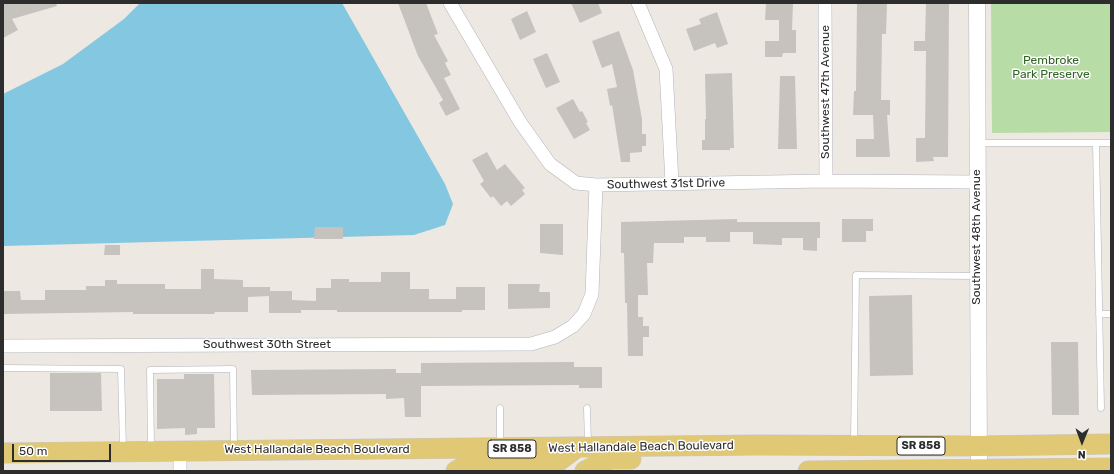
<!DOCTYPE html>
<html>
<head>
<meta charset="utf-8">
<style>
  body { margin:0 }
  #map { position:relative; width:1114px; height:474px; overflow:hidden; background:#ede8e2; font-family:Rubik,sans-serif }
  canvas { display:block }
  .frame { position:absolute; inset:0; border:4px solid #2d2d2d; pointer-events:none }
  .north { position:absolute; left:1062px; top:422px; width:40px; height:40px; -webkit-text-stroke:3px #fff; paint-order:stroke; rotate:181deg; font-size:11px; font-weight:700; line-height:16px; text-align:center; color:#2d2d2d }
  .north::after { content:''; display:block; margin:auto; width:14px; height:18px; background:#2d2d2d; clip-path:polygon(50% 0,100% 100%,50% 72%,0 100%) }
  .scale { position:absolute; left:12px; top:444px; width:99px; height:18px; box-sizing:border-box; border:2px solid #2d2d2d; border-top:0; padding-left:5px; font-size:12px; line-height:14px; white-space:nowrap; color:#2d2d2d; -webkit-text-stroke:3px #fff; paint-order:stroke }
</style>
</head>
<body>
<div id="map">
<canvas width="1114" height="474"></canvas>
<div class="frame"></div>
<div class="north">N</div>
<div class="scale">50 m</div>
</div>
<script>
const ctx = document.querySelector('canvas').getContext('2d');
ctx.lineJoin = 'round';
function fillPath(path, color) {
  ctx.fillStyle = color;
  ctx.fill(path, 'evenodd');
}
function poly(rows) {
  const path = new Path2D();
  for (const r of rows) {
    path.moveTo(r[0], r[1]);
    for (let i = 2; i < r.length; i += 2) path.lineTo(r[i], r[i + 1]);
  }
  return path;
}
function strokePath(path, color, width, dash) {
  ctx.strokeStyle = color;
  ctx.lineWidth = width;
  ctx.lineCap = dash ? 'butt' : 'round';
  ctx.setLineDash(dash || []);
  ctx.stroke(path);
}
function drawText(font, color, halo, rows, align = 'center') {
  ctx.font = font + ' Rubik,sans-serif';
  ctx.lineWidth = 3;
  ctx.setLineDash([]);
  ctx.textBaseline = 'middle';
  ctx.strokeStyle = halo;
  ctx.fillStyle = color;
  for (const [text, x, y, turn = 0] of rows) {
    ctx.save();
    ctx.translate(x, y);
    ctx.rotate((+turn || 0) * Math.PI / 180);
    ctx.textAlign = isNaN(turn) ? turn : align;
    if (halo) ctx.strokeText(text, 0, 0);
    ctx.fillText(text, 0, 0);
    ctx.restore();
  }
}
fillPath(poly([
  [991,3,1111,3,1111,132,992,133]
]), '#b8dca6');
fillPath(poly([
  [140,3,342,3,445,184,453,204,445,225,414,235,3,246,3,94,63,64,124,19]
]), '#83c7e1');
fillPath(poly([
  [3,3,56,3,57,6,12,19,18,30,3,38],
  [398,3,426,3,438,34,434,35,448,61,445,63,451,75,444,78,460,109,446,116,439,103,443,100,418,56],
  [571,3,598,3,602,13,580,23],
  [766,3,793,3,792,30,796,30,796,53,783,53,782,57,765,57,765,41,779,41,779,20,765,20],
  [857,3,887,3,886,34,882,34,881,100,890,100,890,115,887,115,890,157,856,157,856,139,874,139,873,115,853,115,854,91,856,91],
  [926,3,949,3,948,157,933,157,934,161,916,162,916,138,925,138,926,51,914,51,914,41,925,41],
  [527,11,536,32,520,40,511,19],
  [717,12,728,44,717,48,715,43,694,51,686,29,701,24,699,19],
  [619,31,633,70,642,119,642,134,646,134,646,146,642,146,642,152,630,153,630,162,621,162,612,105,610,106,607,89,617,87,612,64,602,68,592,41],
  [547,53,560,82,546,88,533,59],
  [732,73,734,148,730,148,730,150,702,150,702,140,705,140,705,119,706,119,705,74],
  [780,76,795,76,797,149,778,149],
  [573,99,580,112,582,111,588,122,586,123,590,130,574,139,556,108],
  [487,152,497,170,505,164,525,188,522,190,525,194,511,206,507,201,501,206,493,196,491,198,480,184,484,181,472,160],
  [737,219,737,222,820,222,820,238,817,238,817,251,803,250,803,238,782,238,782,245,753,244,753,232,730,232,730,242,706,242,706,237,684,237,684,243,654,243,653,263,647,263,648,295,638,295,638,317,643,317,643,326,649,326,649,337,643,337,643,356,628,356,627,303,625,303,624,253,621,253,621,222],
  [842,219,873,219,873,231,866,231,866,242,842,242],
  [540,224,563,224,563,255,540,253],
  [315,227,343,227,343,239,314,239],
  [105,245,120,245,120,255,104,255],
  [201,269,214,269,214,279,243,280,243,287,270,287,270,291,292,291,292,300,316,301,316,288,331,288,331,279,349,279,349,282,381,282,381,272,410,272,410,289,429,289,429,299,456,299,456,287,485,287,485,310,462,310,462,312,337,312,337,310,301,310,301,313,269,313,269,296,248,297,248,312,215,312,214,314,133,314,133,312,3,314,3,291,20,291,21,300,45,300,45,290,86,290,86,286,105,286,105,280,117,280,117,284,165,284,165,289,201,289],
  [508,284,540,284,539,292,550,292,550,308,508,309],
  [912,295,913,375,870,376,869,296],
  [1051,342,1078,342,1079,415,1052,415],
  [574,362,574,367,602,367,602,388,579,388,579,385,421,386,421,417,405,417,404,398,386,399,386,394,252,395,251,370,396,369,396,373,421,373,421,363],
  [50,373,101,373,102,411,50,411],
  [184,374,214,374,215,428,197,428,197,434,185,435,185,428,157,429,157,379,184,379]
]), '#c6c2bd');
const service = poly([
  [979,143,1111,143],
  [1096,143,1101,408],
  [1099,314,1111,314],
  [3,368,121,369,123,448],
  [587,408,588,444],
  [854,442,856,275,977,276],
  [500,444,500,408],
  [151,449,150,370,233,369,234,447]
]);
const minor = poly([
  [450,3,520,122,550,164,576,183,596,185,826,181,977,182],
  [638,3,666,69,672,183],
  [825,3,826,181],
  [3,346,531,344,555,337,573,326,584,314,592,294,596,185],
  [180,451,180,471]
]);
const tertiary = poly([
  [977,3,979,469]
]);
const primary = poly([
  [3,453,759,445,977,446,1111,444],
  [456,471,470,463,556,463,576,448],
  [585,471,610,459,631,459],
  [808,471,1111,468]
]);
strokePath(service, '#b2b3bc', 7);
strokePath(minor, '#b2b3bc', 14);
strokePath(tertiary, '#b2b3bc', 17);
strokePath(primary, '#c8c8c8', 21);
strokePath(service, '#fff', 6);
strokePath(minor, '#fff', 13);
strokePath(tertiary, '#fff', 16);
strokePath(primary, '#e0c874', 20);
for (const [x, y, w] of [
  [921,446,48],
  [512,449,48]
]) {
  const box = new Path2D();
  box.roundRect(x - w / 2, y - 9, w, 18, 3);
  ctx.fillStyle = '#fff';
  ctx.fill(box);
  strokePath(box, '#2d2d2d', 1);
}
drawText('bold 11px', '#2d2d2d', null, [
  ["SR 858",921,446],
  ["SR 858",512,449]
]);
drawText('12px', '#316325', '#fff', [
  ["Pembroke",1051,61],
  ["Park Preserve",1051,75]
]);
drawText('12px', '#2d2d2d', '#fff', [
  ["Southwest 47th Avenue",826,92,-90],
  ["Southwest 31st Drive",666,184,-1],
  ["Southwest 48th Avenue",977,237,-90],
  ["Southwest 30th Street",267,345],
  ["West Hallandale Beach Boulevard",641,447,-1],
  ["West Hallandale Beach Boulevard",317,450]
]);
</script>
</body>
</html>
